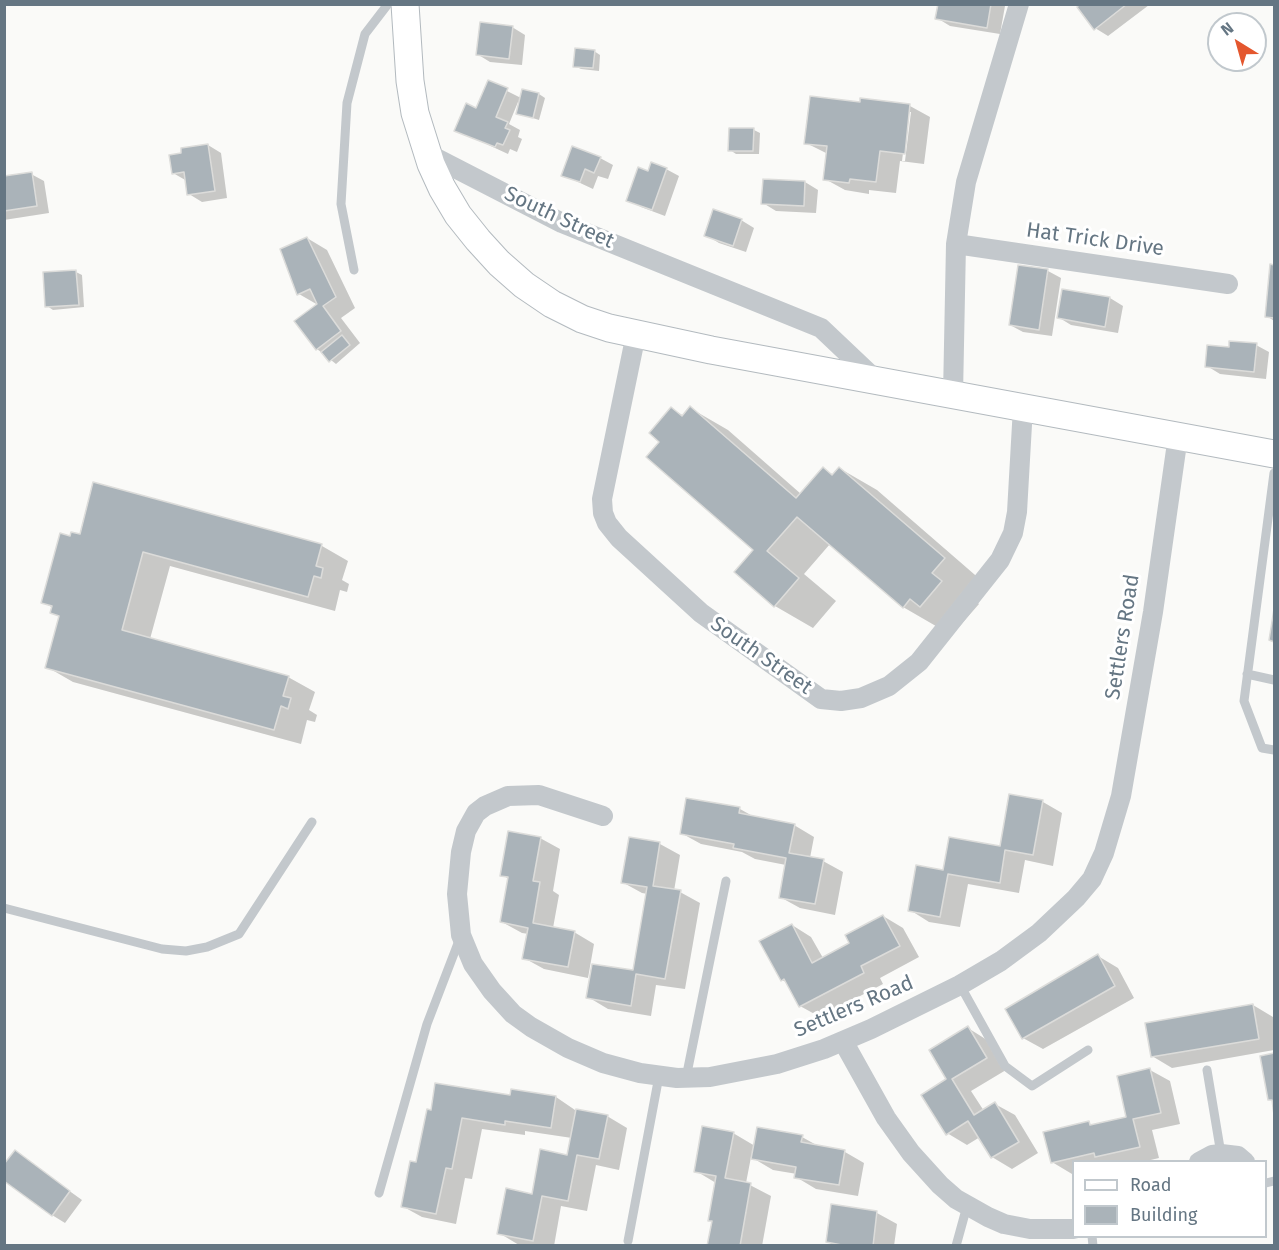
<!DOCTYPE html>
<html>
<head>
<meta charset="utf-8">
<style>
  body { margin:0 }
  #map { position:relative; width:1279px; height:1250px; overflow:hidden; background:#fafaf8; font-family:"Fira Sans",sans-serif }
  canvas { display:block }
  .frame { position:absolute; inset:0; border:6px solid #657683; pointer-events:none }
  .legend { position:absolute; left:1072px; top:1160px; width:195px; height:78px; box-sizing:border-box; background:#fff; border:2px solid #c1c8cd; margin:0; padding:8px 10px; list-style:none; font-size:18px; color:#657683 }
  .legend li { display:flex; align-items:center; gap:12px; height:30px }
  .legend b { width:30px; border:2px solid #c1c8cd }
  .north { position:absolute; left:1207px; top:12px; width:60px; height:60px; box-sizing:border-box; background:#fff; border:2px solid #c1c8cd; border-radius:50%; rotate:323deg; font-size:16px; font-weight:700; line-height:24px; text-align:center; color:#657683 }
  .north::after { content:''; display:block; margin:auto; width:21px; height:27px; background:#e4572e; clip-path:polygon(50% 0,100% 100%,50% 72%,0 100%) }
</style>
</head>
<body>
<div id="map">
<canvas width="1279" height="1250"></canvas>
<div class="frame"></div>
<ul class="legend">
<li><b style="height:8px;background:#fff"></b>Road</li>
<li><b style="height:16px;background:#aab3b9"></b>Building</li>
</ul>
<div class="north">N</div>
</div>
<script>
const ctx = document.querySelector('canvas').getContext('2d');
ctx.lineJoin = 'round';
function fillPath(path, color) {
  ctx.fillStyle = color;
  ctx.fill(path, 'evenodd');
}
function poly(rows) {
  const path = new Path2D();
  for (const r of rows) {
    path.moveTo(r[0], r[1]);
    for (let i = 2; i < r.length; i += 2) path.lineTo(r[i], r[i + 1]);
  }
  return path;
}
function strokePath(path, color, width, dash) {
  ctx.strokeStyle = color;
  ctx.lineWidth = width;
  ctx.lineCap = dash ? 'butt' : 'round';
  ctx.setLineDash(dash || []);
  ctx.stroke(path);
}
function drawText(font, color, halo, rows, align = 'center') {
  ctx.font = font + ' "Fira Sans",sans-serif';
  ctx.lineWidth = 6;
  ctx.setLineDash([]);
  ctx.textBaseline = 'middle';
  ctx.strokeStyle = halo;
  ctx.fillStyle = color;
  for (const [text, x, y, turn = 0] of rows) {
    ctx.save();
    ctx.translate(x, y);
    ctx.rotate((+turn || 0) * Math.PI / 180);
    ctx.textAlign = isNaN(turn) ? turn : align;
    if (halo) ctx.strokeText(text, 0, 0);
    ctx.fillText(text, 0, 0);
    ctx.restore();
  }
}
fillPath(poly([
  [939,4,1003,4,1005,6,1000,34,950,26,937,18],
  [1083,4,1148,4,1149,5,1108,36,1095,28],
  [512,27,525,35,522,65,490,62,477,54],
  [594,51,600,55,599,71,581,69,575,66],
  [489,82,521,98,539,94,545,98,539,120,517,113,520,103,518,102,509,124,520,130,518,137,522,139,517,152,510,149,508,154,456,130,477,110],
  [862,100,910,106,930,117,924,164,900,161,896,193,869,190,869,194,845,190,825,179,828,154,806,143,861,103],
  [908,112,911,112,905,161,902,161],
  [754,130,760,133,759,154,736,154,730,150],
  [208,145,221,153,227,198,202,202,189,194,187,181,173,173,183,154],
  [600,158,613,165,608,179,598,176,593,189,563,175],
  [666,169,679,176,665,216,641,207,628,200,649,173],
  [31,174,44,181,49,213,4,220,4,178],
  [805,182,818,190,816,213,776,211,763,203],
  [741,220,754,228,746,252,719,243,706,235],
  [307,238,327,250,355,308,341,318,360,343,336,364,317,349,318,305,299,294],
  [1271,266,1274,266,1274,321,1267,316],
  [1019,267,1048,271,1061,278,1052,336,1023,332,1010,325],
  [76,272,82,275,84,307,53,310,47,306],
  [1110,298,1123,306,1118,333,1071,325,1058,317],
  [1256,345,1269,352,1266,379,1220,374,1207,366,1230,348],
  [690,408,728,430,801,494,823,469,834,475,839,468,877,490,982,581,969,595,979,604,958,628,941,629,903,607,830,544,804,574,836,601,813,628,775,606,736,572,755,549,662,442,672,409,684,416],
  [94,484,322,546,348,561,342,580,349,584,347,592,340,590,335,611,170,566,150,639,288,677,315,692,309,710,317,715,315,722,307,720,301,744,73,682,47,667,60,617,52,613,53,608,43,602,71,538,81,536],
  [688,800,740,809,756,818,794,825,814,837,810,858,823,861,843,872,835,915,800,908,780,897,786,865,755,859,742,852,701,844,681,833],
  [1043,802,1062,813,1053,866,1025,860,1019,893,968,884,960,927,929,922,910,910,945,872,1001,848],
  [540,838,560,849,553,891,559,895,553,928,574,932,594,944,588,978,544,969,524,958,529,934,522,933,502,922,509,879,502,875],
  [630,838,660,844,680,855,674,891,680,892,700,903,685,989,656,985,651,1016,608,1009,588,997,634,972,648,894,642,893,622,882],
  [883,916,903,928,919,957,880,978,883,984,820,1017,800,1006,788,983,782,980,792,925,811,937,823,958,851,943],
  [1098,956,1118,968,1134,998,1043,1049,1023,1038],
  [1253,1005,1273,1017,1274,1050,1172,1068,1152,1056],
  [968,1028,987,1040,1006,1070,971,1091,984,1111,995,1104,1015,1115,1038,1153,1012,1169,992,1157,980,1137,967,1145,947,1133,948,1080],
  [1274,1055,1274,1107,1274,1101,1270,1099,1262,1057],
  [1150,1070,1170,1081,1180,1124,1152,1130,1159,1158,1142,1162,1074,1162,1072,1174,1052,1162,1089,1123,1094,1126,1128,1118],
  [511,1097,556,1097,575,1110,607,1116,627,1128,619,1170,596,1165,587,1211,561,1206,554,1246,519,1245,499,1233,568,1156,572,1138,525,1131,525,1135,482,1129,472,1179,465,1178,456,1224,422,1217,402,1206,417,1164,428,1111],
  [733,1133,755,1146,802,1137,820,1147,845,1152,864,1163,858,1196,816,1189,796,1177,797,1174,773,1170,751,1157,746,1183,771,1196,762,1246,709,1246,713,1222,709,1220,716,1183,696,1171],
  [15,1152,82,1200,65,1223,52,1215],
  [833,1205,877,1213,897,1224,894,1246,834,1246,827,1241]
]), '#0003');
const building = poly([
  [938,4,991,4,987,28,935,19,938,4],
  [1080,4,1127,4,1094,30,1077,7,1080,4],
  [480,22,513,26,509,59,476,55,480,22],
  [575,48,595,50,593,68,573,67,575,48],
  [488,80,508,88,496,117,508,122,505,128,510,130,503,145,497,143,495,147,454,131,466,103,476,108,488,80],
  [522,89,539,93,533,118,516,114,522,89],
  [810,96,860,102,860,98,910,104,905,154,880,151,876,182,850,179,849,183,823,180,827,146,804,144,810,96],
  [729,128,754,128,753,151,728,151,729,128],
  [208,144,215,191,187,195,184,172,172,174,169,155,181,153,181,148,208,144],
  [572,146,601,157,594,173,585,169,580,182,561,176,572,146],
  [651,162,667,168,652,210,626,201,638,167,648,171,651,162],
  [32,172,37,206,4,211,4,176,32,172],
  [763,179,805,181,804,206,761,204,763,179],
  [713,209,742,219,733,246,704,236,713,209],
  [307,237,336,297,323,306,341,331,316,350,294,321,317,304,310,289,297,295,280,249,307,237],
  [1270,264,1274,265,1274,318,1265,317,1270,264],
  [1018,265,1048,269,1039,330,1009,325,1018,265],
  [76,270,79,305,45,307,43,272,76,270],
  [1062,289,1110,297,1105,327,1057,318,1062,289],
  [342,335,350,345,329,362,321,352,342,335],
  [1229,341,1257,343,1254,372,1205,367,1207,345,1229,347,1229,341],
  [690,406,796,498,823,467,832,475,839,467,945,558,932,573,942,581,920,607,910,599,903,608,797,517,767,551,799,578,774,607,734,572,753,550,646,457,659,442,649,433,671,407,682,416,690,406],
  [93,482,322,544,316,566,323,568,321,578,314,576,308,597,143,552,122,630,289,676,283,696,291,698,288,709,281,706,274,730,45,668,59,616,50,613,52,606,41,603,60,533,70,536,71,532,80,534,93,482],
  [1274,609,1274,642,1269,640,1274,609],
  [1009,794,1043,800,1033,855,1005,850,1000,883,948,874,940,917,908,911,916,865,943,870,949,837,1000,846,1009,794],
  [686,798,740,807,739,813,795,824,789,853,824,859,815,904,779,898,786,858,733,848,734,844,680,834,686,798],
  [508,831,541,837,533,881,540,882,533,923,575,931,568,967,522,959,528,928,500,922,508,877,500,876,508,831],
  [629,837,660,842,653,886,681,890,665,979,636,974,631,1006,586,998,592,964,633,970,647,887,621,883,629,837],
  [883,915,900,946,861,966,864,973,799,1007,784,979,781,981,759,941,792,924,812,963,849,943,845,935,883,915],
  [1098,954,1115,986,1022,1039,1005,1009,1098,954],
  [1253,1004,1259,1039,1151,1057,1145,1023,1253,1004],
  [968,1026,987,1058,952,1079,974,1115,995,1102,1019,1142,991,1158,968,1121,946,1135,921,1095,946,1079,929,1050,968,1026],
  [1274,1053,1274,1115,1272,1100,1268,1100,1260,1056,1274,1053],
  [1150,1068,1161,1113,1133,1119,1140,1147,1095,1157,1094,1153,1051,1163,1043,1132,1089,1121,1090,1125,1126,1117,1117,1076,1150,1068],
  [435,1083,510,1095,511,1089,556,1096,551,1128,505,1121,505,1125,462,1118,452,1169,446,1168,436,1214,401,1207,410,1161,416,1162,427,1109,431,1110,435,1083],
  [576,1109,608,1115,599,1159,577,1155,568,1201,542,1196,533,1241,497,1234,506,1188,532,1194,540,1149,567,1155,576,1109],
  [702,1126,734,1132,725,1178,751,1183,740,1246,707,1246,712,1221,708,1221,716,1176,694,1172,702,1126],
  [757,1127,803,1135,801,1142,845,1150,839,1185,794,1178,796,1167,751,1159,757,1127],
  [15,1150,70,1191,52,1216,4,1181,4,1164,15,1150],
  [831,1204,877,1211,873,1246,847,1246,826,1242,831,1204]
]);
fillPath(building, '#aab3b9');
strokePath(building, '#dcdcda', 1.5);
const secondary = poly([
  [405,4,410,81,415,113,431,164,442,188,458,215,478,240,499,263,524,285,552,304,582,319,609,328,711,350,1274,454]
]);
strokePath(secondary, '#b3babf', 29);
strokePath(poly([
  [354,270,341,204,347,103,365,34,388,4],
  [1274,473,1244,701,1262,748,1274,750],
  [1247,674,1274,680],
  [4,908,162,949,186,951,207,947,239,934,312,822],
  [960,985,1005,1066,1032,1086,1088,1050],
  [1207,1070,1221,1154],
  [686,1078,726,881],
  [1266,1183,1274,1181],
  [379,1193,427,1024,460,938],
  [1092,1236,1093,1246],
  [628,1241,659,1076],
  [956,1246,967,1206]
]), '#c3c8cc', 9);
strokePath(poly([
  [428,154,562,223,821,328,877,381],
  [956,244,1228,284],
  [636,334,602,499,603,513,607,523,619,538,701,613,821,699,841,701,861,698,889,686,919,662,1000,560,1013,533,1017,512,1023,407],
  [953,395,956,244,966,182,1019,4],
  [603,816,539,795,508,796,485,806,476,813,466,831,461,852,457,894,461,935,473,964,492,991,513,1014,531,1027,568,1048,603,1063,640,1073,677,1078,710,1077,777,1064,824,1049,871,1029,960,985,1001,961,1039,933,1076,898,1092,879,1104,853,1121,796,1153,612,1178,436],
  [843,1041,886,1118,911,1153,940,1185,956,1199,988,1217,1004,1224,1030,1229,1074,1229],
  [1199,1162,1212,1155,1221,1154,1238,1156,1245,1162]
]), '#c3c8cc', 20);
strokePath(secondary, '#fff', 27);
drawText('21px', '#657683', '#fff', [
  ["South Street",559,218,25],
  ["Hat Trick Drive",1095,240,8],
  ["Settlers Road",1123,637,-81],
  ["South Street",761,656,35],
  ["Settlers Road",854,1007,-23]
]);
</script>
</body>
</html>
